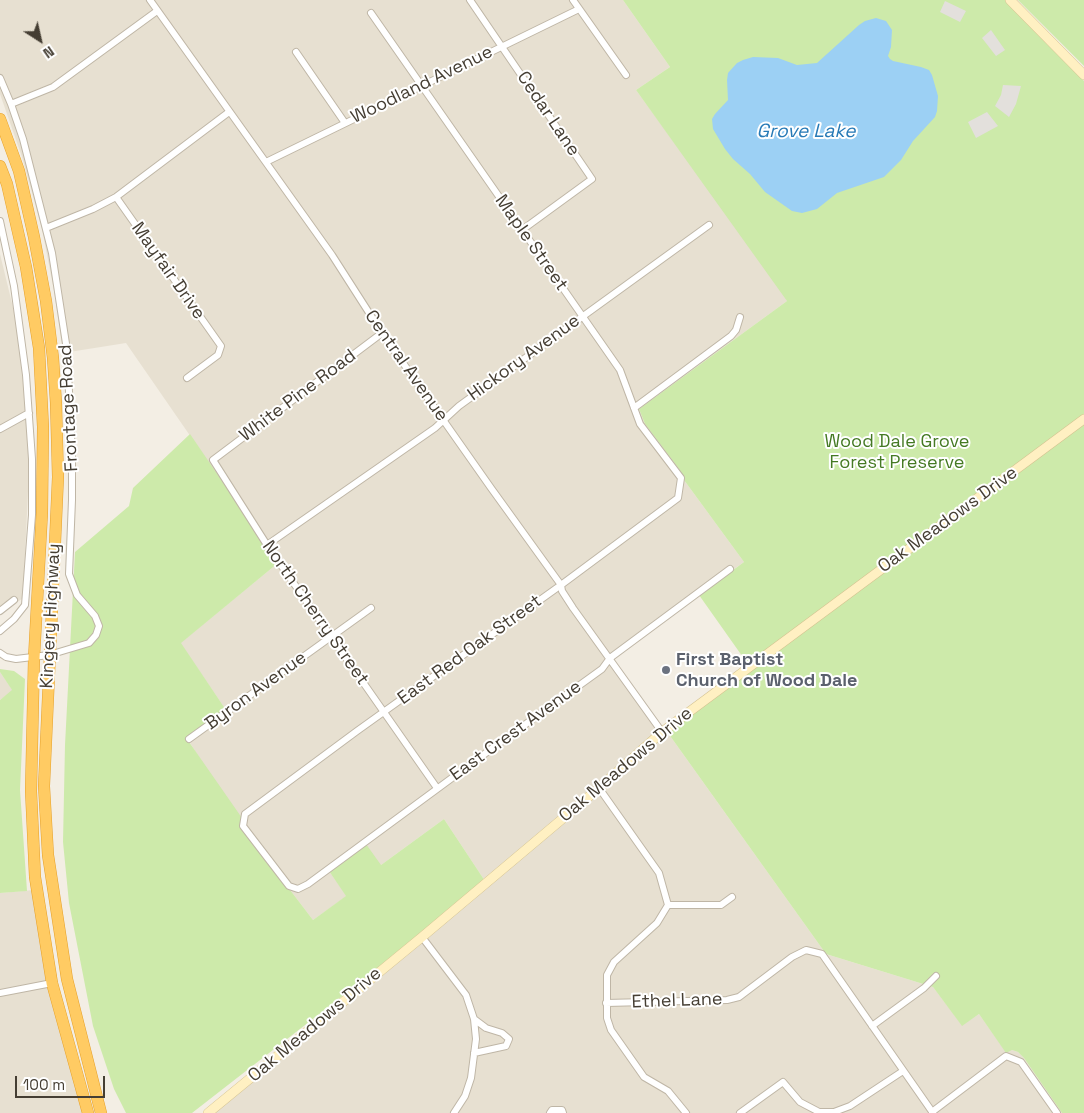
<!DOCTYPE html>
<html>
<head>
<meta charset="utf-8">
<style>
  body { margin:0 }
  #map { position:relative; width:1084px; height:1113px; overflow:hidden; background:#f3eee4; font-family:"Space Grotesk",sans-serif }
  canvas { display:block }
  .north { position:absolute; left:15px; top:15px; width:50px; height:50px; -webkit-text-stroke:4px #fff; paint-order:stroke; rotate:145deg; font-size:14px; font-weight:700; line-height:20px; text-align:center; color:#453e33 }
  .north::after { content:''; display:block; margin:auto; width:18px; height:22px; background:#453e33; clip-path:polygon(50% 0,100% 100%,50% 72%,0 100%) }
  .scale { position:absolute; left:15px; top:1076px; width:90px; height:22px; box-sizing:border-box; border:2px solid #453e33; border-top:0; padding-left:6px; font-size:15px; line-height:18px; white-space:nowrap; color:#453e33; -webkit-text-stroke:4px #fff; paint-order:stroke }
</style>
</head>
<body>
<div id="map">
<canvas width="1084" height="1113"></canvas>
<div class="north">N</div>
<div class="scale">100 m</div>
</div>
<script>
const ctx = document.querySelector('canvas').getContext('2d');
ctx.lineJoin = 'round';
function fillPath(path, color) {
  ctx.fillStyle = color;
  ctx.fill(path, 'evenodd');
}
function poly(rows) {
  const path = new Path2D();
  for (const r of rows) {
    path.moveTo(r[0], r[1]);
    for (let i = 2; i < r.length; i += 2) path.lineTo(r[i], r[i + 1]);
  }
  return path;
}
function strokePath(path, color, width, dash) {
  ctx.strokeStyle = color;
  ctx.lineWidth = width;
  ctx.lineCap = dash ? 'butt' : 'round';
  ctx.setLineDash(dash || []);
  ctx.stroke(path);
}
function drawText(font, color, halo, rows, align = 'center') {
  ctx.font = font + ' "Space Grotesk",sans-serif';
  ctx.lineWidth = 4;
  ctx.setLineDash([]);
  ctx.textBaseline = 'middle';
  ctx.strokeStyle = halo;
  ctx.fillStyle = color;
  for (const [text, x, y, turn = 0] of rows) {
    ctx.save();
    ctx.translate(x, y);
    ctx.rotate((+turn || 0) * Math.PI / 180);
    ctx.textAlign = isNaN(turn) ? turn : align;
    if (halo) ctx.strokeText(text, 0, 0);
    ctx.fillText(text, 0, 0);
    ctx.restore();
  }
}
fillPath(poly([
  [0,0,623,0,670,67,636,90,786,295,787,301,639,409,645,424,679,469,684,480,744,562,608,658,660,732,485,881,444,819,381,865,329,871,347,896,313,920,242,827,187,738,226,710,180,643,278,563,126,343,63,353,54,291,42,229,22,157,0,94],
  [0,254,18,328,26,410,29,470,23,598,0,615],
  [0,672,13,691,0,700],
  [668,733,826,954,933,987,962,1025,979,1014,1006,1052,1012,1050,1018,1052,1024,1058,1062,1113,937,1113,826,954,821,958,929,1113,213,1113,420,943],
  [34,890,87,1113,0,1113,0,893]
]), '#e7e0d1');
fillPath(poly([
  [623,0,1006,0,1084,81,1084,1113,1062,1113,1024,1058,1018,1052,1012,1050,1006,1053,979,1014,962,1026,933,987,826,954,668,733,752,670,699,595,744,562,684,480,679,469,645,424,639,409,787,301,636,90,670,67],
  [1018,0,1084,0,1084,66],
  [190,434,278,563,181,643,226,710,187,739,242,818,242,827,313,920,346,896,329,871,366,844,381,865,444,819,485,881,377,969,192,1113,126,1113,114,1089,93,1026,69,903,63,842,65,745,75,552,129,506,133,488],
  [0,669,14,671,25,679,20,790,27,891,0,893,0,700,12,690,0,672]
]), '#cdeaaa');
fillPath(poly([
  [945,1,966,11,960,22,940,12],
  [991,30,1005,50,996,56,982,38],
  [1003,85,1021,86,1016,104,1009,117,995,106,1001,95],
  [987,112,998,126,976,138,968,122]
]), '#e3e0dc');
fillPath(poly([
  [876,18,886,21,892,30,891,47,888,56,890,59,893,61,921,67,929,70,932,75,938,96,937,111,935,117,913,141,901,160,884,177,837,193,817,209,802,213,792,211,765,192,750,174,733,159,725,149,713,129,712,119,715,114,728,100,727,80,728,73,737,63,743,60,753,57,778,58,797,65,817,63,859,25,865,21]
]), '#9cd0f4');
const street = poly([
  [150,0,332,255,382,333,491,488,561,585,562,591,573,608,662,732],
  [470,0,592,179,522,230],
  [573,0,626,75],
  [371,13,620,370,640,424,681,478,678,498,561,585,357,731,245,814,243,826,289,886,298,889,308,884,494,747,602,669,610,658,730,569],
  [296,52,345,123],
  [0,78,11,104,23,139,52,253,67,350,72,455,72,500,69,574,77,595,95,616,99,626,96,635,89,643,49,655,16,659,6,657,0,653],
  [11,104,53,87,157,11],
  [266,162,579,9],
  [116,197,221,346,218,355,187,378],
  [0,221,14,286,26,375,32,459,32,515,25,605,14,619,0,631],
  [46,228,93,209,116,197,229,112],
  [382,333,213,460,267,545,437,788],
  [634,408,731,336,736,330,740,317],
  [0,429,29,413],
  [267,545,435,428,459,406,709,225],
  [0,611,14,600],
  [189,739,371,608],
  [599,788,659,873,668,905,657,923,614,962,607,975,607,1018,611,1030,644,1077,668,1091,686,1113],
  [668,905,721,905,732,897],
  [422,937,466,995,474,1019,476,1039,471,1078,465,1096,454,1113],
  [0,993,52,983],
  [606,1003,727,1000,739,997,792,957,806,950,822,954,933,1113],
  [474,1019,486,1028,502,1033,509,1039,506,1046,474,1053],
  [872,1026,924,988,936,976],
  [932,1112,1006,1056,1021,1062,1057,1113],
  [550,1113,552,1110,562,1110,563,1113],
  [740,1113,783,1082,800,1102,819,1112,834,1112,850,1106,903,1071]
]);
const secondary = poly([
  [1010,0,1084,75],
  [208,1113,422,937,599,788,662,732,1084,419]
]);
const highway = poly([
  [0,119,19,171,34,237,46,301,53,358,56,403,58,477,44,786,48,855,67,979,101,1113],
  [0,166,7,184,26,267,39,348,43,427,42,513,34,658,31,791,35,877,52,983,88,1113]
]);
strokePath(street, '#bfb6a6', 8);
strokePath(secondary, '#d5c391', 10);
strokePath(highway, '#e6a12b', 12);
strokePath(street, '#fff', 6);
strokePath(secondary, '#fff0c2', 9);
strokePath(highway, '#ffcb63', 11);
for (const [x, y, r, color] of [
  [666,670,5,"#6b7280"]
]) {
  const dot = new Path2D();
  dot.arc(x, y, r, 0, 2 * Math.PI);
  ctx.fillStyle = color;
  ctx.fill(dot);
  strokePath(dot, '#fff', 2);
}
drawText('18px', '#453e33', '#fff', [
  ["Woodland Avenue",422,85,-26],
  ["Cedar Lane",548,114,56],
  ["Maple Street",531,243,55],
  ["Mayfair Drive",168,271,55],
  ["Hickory Avenue",524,358,-36],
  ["Central Avenue",406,366,55],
  ["White Pine Road",298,396,-37],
  ["Frontage Road",69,408,-93],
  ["Oak Meadows Drive",948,520,-36],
  ["North Cherry Street",315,613,55],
  ["Kingery Highway",51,616,-87],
  ["East Red Oak Street",470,650,-36],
  ["Byron Avenue",256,691,-36],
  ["East Crest Avenue",516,731,-36],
  ["Oak Meadows Drive",626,765,-40],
  ["Ethel Lane",677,1001,-2],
  ["Oak Meadows Drive",315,1025,-40]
]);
drawText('18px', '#457a24', '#fff', [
  ["Wood Dale Grove",897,442],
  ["Forest Preserve",897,463]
]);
drawText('bold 18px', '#5b616d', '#fff', [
  ["First Baptist",676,660],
  ["Church of Wood Dale",676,681]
], 'left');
drawText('italic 19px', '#277ab6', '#fff', [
  ["Grove Lake",806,132]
]);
</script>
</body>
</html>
